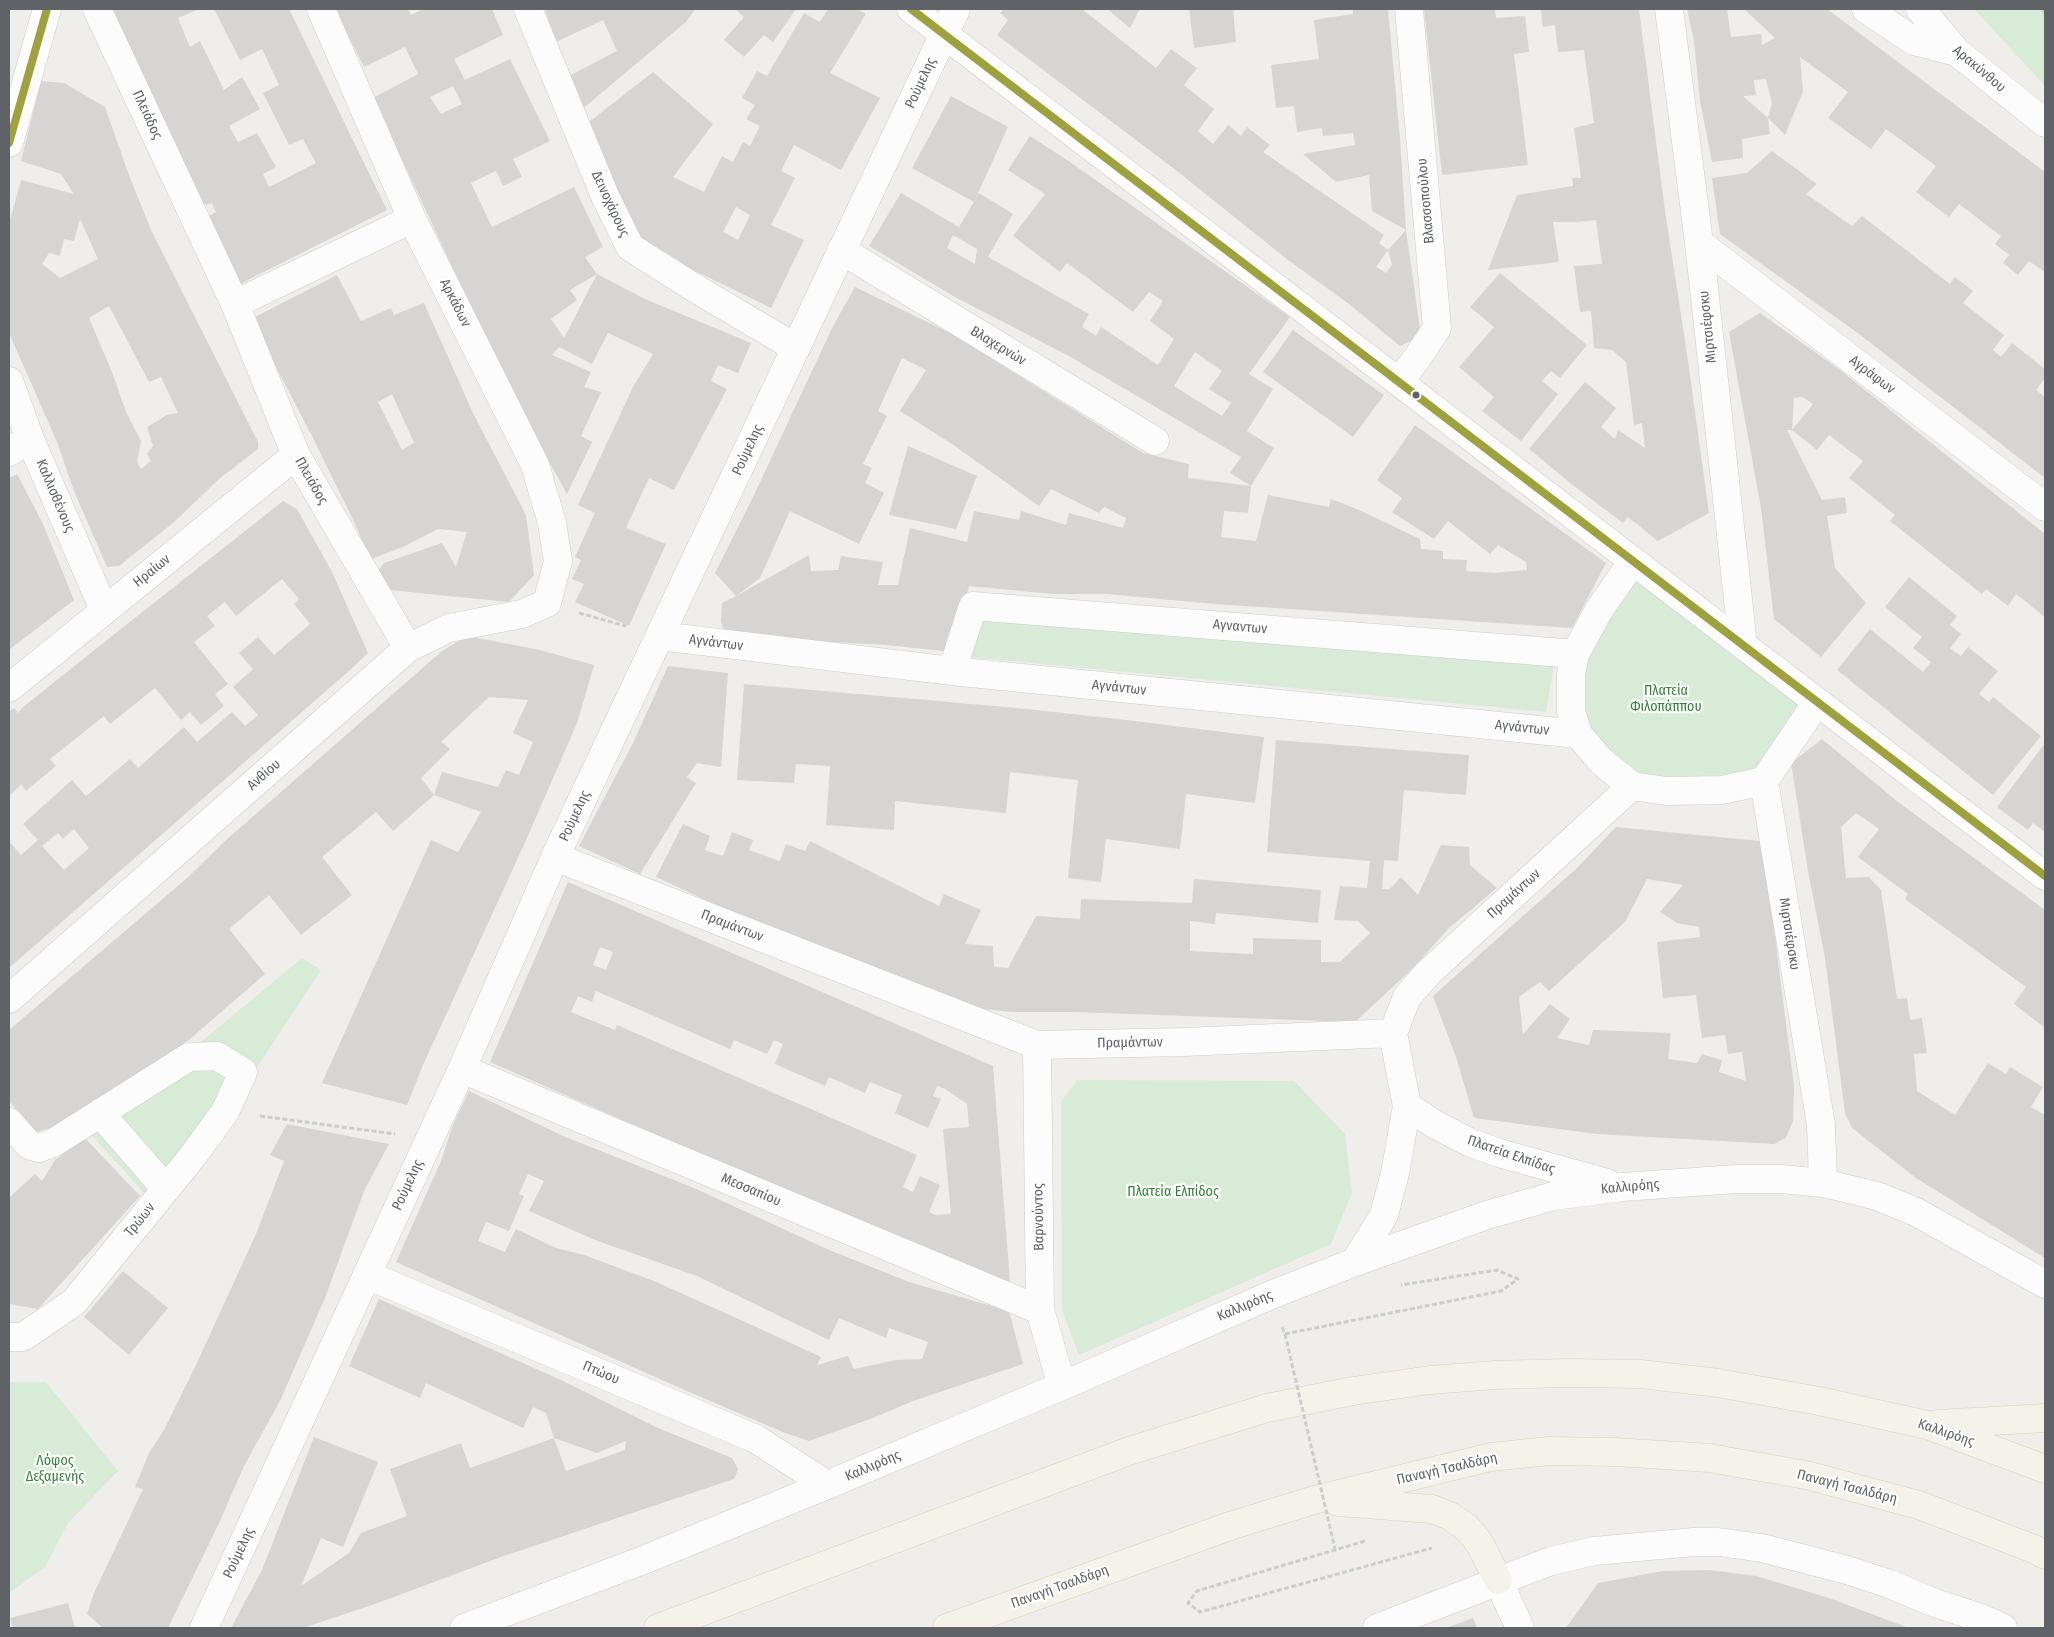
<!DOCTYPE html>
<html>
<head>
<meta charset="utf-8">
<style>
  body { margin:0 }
  #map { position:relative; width:2054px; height:1637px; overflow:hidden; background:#efeeea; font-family:"Fira Sans Condensed",sans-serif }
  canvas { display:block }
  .frame { position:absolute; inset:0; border:10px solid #5f6368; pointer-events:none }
</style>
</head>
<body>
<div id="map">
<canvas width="2054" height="1637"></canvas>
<div class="frame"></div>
</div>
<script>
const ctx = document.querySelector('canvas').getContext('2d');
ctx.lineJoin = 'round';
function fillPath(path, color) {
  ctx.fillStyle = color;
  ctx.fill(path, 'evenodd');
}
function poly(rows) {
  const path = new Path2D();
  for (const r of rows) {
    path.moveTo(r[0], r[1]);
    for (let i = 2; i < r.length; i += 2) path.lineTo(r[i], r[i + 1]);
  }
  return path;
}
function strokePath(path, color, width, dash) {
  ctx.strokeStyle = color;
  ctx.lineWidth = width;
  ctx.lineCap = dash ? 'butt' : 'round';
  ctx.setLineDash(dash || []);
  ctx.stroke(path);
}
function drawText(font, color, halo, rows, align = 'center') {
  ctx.font = font + ' "Fira Sans Condensed",sans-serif';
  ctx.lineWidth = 4.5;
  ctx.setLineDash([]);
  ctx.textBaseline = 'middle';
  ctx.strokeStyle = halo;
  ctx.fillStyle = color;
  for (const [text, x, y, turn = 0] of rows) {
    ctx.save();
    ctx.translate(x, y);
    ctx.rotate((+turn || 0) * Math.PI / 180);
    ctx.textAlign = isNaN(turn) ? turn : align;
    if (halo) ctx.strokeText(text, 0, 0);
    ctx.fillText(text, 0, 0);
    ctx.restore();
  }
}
fillPath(poly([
  [1974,9,2045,9,2045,86],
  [1633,561,1817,702,1764,781,1666,791,1601,761,1571,674],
  [979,613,1555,659,1546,712,969,657],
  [302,958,321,970,247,1083,145,1194,86,1129,202,1041],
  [1077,1080,1294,1081,1345,1134,1352,1193,1331,1244,1079,1355,1062,1310,1061,1102],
  [9,1382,46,1382,118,1471,68,1523,45,1567,9,1593]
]), '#d8ebd6');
fillPath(poly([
  [107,9,196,9,197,10,178,18,190,47,200,41,224,90,242,77,260,109,229,126,238,142,257,133,276,167,263,174,269,187,316,163,303,139,289,145,263,93,279,85,262,49,240,60,214,9,289,9,387,210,236,286,204,219,216,212,212,203,199,206],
  [335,9,408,9,411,15,421,10,420,9,492,9,503,35,454,59,465,80,510,59,550,141,513,159,522,177,503,186,496,171,471,183,492,227,574,187,603,247,585,257,597,274,570,290,577,300,551,319,564,338,597,274,645,299,751,343,738,373,718,365,711,381,727,389,674,490,649,478,626,528,666,544,629,626,575,602,584,584,572,579,581,560,575,557,595,513,578,505,633,387,653,354,608,333,592,364,559,347,552,355,591,372,584,387,601,392,581,436,592,442,567,494,520,409,489,345,373,98,418,74,405,47,364,67],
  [453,86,462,104,441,114,430,97],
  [545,9,695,9,686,22,580,111,567,77,617,51,603,20,556,42],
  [735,9,796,9,773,42,764,35,744,57,724,40,744,17],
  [828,9,858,9,866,14,830,73,880,98,841,170,794,145,781,171,795,178,771,225,804,240,771,308,640,244,589,122,653,72,713,124,673,177,704,192,722,156,733,162,743,142,750,146,760,126,746,119,755,105,742,98,757,71,767,76,804,13,820,22],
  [736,207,750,215,738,240,723,232],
  [1004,9,1082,9,1156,68,1171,49,1197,68,1184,85,1214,109,1198,131,1213,144,1228,125,1241,136,1247,127,1270,145,1263,152,1384,235,1379,243,1388,250,1376,267,1386,273,1392,265,1388,250,1406,230,1421,336,1400,346,1349,304,1288,260,1177,171,997,35,1008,20,1000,13],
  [1107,9,1140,9,1130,28],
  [1189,9,1233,9,1236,42,1194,48],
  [1353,9,1388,9,1400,139,1406,230,1372,211,1369,175,1336,182,1303,154,1355,145,1353,133,1323,136,1322,128,1297,132,1294,106,1276,108,1271,65,1319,59,1314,20,1353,14],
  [1424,9,1495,9,1496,18,1525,16,1529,52,1514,54,1528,165,1442,175],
  [1541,9,1639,9,1665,211,1687,354,1709,513,1658,541,1628,517,1623,523,1574,486,1529,449,1585,382,1616,408,1601,427,1615,439,1618,430,1645,448,1642,423,1634,425,1626,362,1612,350,1594,348,1591,311,1580,312,1574,266,1602,264,1596,220,1578,222,1553,222,1559,262,1488,270,1517,195,1573,186,1572,178,1581,178,1574,128,1594,123,1584,50,1558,52,1555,25,1543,27],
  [1687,9,1727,9,1731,37,1761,34,1762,45,1775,38,1744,9,1827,9,2045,172,2045,272,2029,261,2018,275,2003,263,2009,255,1995,244,2001,236,1959,204,1949,217,1916,192,1936,166,1886,129,1871,149,1828,118,1848,92,1800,57,1803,91,1785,135,1768,118,1770,134,1742,139,1743,158,1712,162,1700,101,1694,41],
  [1766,79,1772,103,1768,118,1743,96,1756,95,1754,80],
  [41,81,64,83,105,107,130,178,152,232,258,442,258,449,219,479,173,523,119,566,107,567,74,491,57,442,9,333,9,224,21,180,74,194,61,174,21,161],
  [80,219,98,259,60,278,42,264,49,253,60,256,64,239,74,241],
  [109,306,149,382,161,377,178,413,167,415,147,427,153,446,147,454,151,461,141,469,137,462,141,441,126,412,112,372,89,318],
  [951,96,1008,127,974,202,912,168],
  [1030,136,1067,160,1290,317,1249,374,1273,389,1247,431,1274,448,1251,486,1230,473,1241,457,1067,355,955,297,869,246,901,193,959,227,979,193,1013,214,988,257,1089,314,1082,327,1096,336,1101,327,1158,365,1174,339,1150,321,1163,301,1149,292,1133,312,1067,263,1060,272,1013,236,1045,194,1008,170],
  [953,235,977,249,975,264,947,248],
  [1195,352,1222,371,1209,389,1231,403,1222,416,1174,386],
  [1772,151,1817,184,1806,194,1852,226,1862,216,1950,284,1955,277,1973,291,1963,303,2004,335,1993,350,2001,357,2012,343,2045,369,2045,378,2036,390,2045,397,2045,478,1859,334,1720,234,1712,178,1747,173],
  [1500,273,1587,345,1560,378,1551,371,1542,381,1558,394,1521,441,1482,411,1494,397,1459,367,1494,327,1470,307],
  [337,275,361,321,391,308,394,315,424,303,473,413,526,515,534,575,509,602,379,589,375,575,384,563,442,543,456,567,467,532,438,529,405,546,369,560,358,530,312,436,251,319],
  [392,394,414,443,402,450,378,402],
  [855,287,950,333,1143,453,1189,464,1188,478,1251,486,1248,513,1224,511,1221,537,1256,541,1268,495,1329,507,1331,499,1357,509,1420,539,1421,549,1443,551,1443,559,1467,560,1466,571,1495,573,1527,570,1526,562,1498,545,1490,554,1448,521,1434,539,1392,512,1402,498,1377,480,1415,425,1606,563,1572,628,1215,604,1106,594,1053,594,969,586,952,652,887,645,727,636,721,622,722,603,736,596,809,555,811,571,838,570,841,556,883,562,878,585,898,585,910,528,967,542,974,511,1019,520,1021,511,1066,525,1069,513,1123,528,1126,518,1104,507,1099,513,1051,489,1039,506,952,444,900,411,926,370,902,358,878,411,887,416,863,464,872,468,865,483,884,493,859,544,790,511,760,578,736,596,715,573,754,495,833,326],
  [1760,313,1840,370,2045,534,2045,617,2016,594,2008,606,1986,589,1982,594,1890,521,1895,515,1849,478,1863,461,1829,435,1817,450,1792,430,1787,430,1822,500,1845,497,1847,513,1827,516,1835,568,1866,603,1821,657,1774,619,1761,508,1729,332],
  [1802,397,1813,404,1792,430,1794,398],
  [1293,330,1384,395,1353,437,1263,372],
  [908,446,977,476,956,529,889,515],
  [17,474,43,524,74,600,9,650,9,478],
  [283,501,297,509,332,572,368,653,350,670,9,968,9,841,21,855,38,840,23,824,72,780,86,796,130,759,138,768,184,727,197,742,232,712,245,726,258,715,233,687,253,669,239,653,258,637,274,655,310,624,294,604,299,599,282,579,236,616,225,602,207,616,215,626,194,642,228,684,215,694,224,706,201,725,190,712,181,720,155,688,110,724,104,716,50,759,56,766,26,791,21,784,9,797,9,712,14,708,18,713,23,707,112,636],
  [74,829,89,848,64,870,42,846,58,833,63,839],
  [1909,577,1957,616,1950,625,1961,634,1950,648,1961,656,1968,647,1998,671,1979,694,1989,702,1993,697,2041,736,1993,795,1837,670,1870,629,1923,672,1931,662,1913,648,1922,637,1885,607],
  [467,636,540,650,594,665,577,723,527,838,423,1065,407,1105,322,1083,431,840,458,852,481,812,434,795,442,772,498,787,506,770,519,775,533,742,513,733,528,700,489,697,441,742,450,749,421,778,434,795,393,831,376,812,322,857,352,895,301,935,269,895,229,929,265,974,190,1039,142,1075,61,1125,36,1132,9,1101,9,1030,186,879,225,841,442,651],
  [668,666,728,673,721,767,697,763,687,777,696,783,640,874,579,846,632,745],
  [744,684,1017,708,1118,719,1264,737,1255,803,1186,794,1180,849,1106,839,1101,882,1068,878,1078,780,1010,772,1006,813,895,801,894,830,826,825,830,766,796,764,794,783,737,780],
  [1822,739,1898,802,2045,910,2045,1028,2014,1004,2026,987,1905,899,1908,894,1858,857,1879,829,1856,813,1841,827,1846,878,1869,877,1881,890,1897,999,1907,998,1910,1020,1922,1018,1927,1053,1914,1054,1917,1091,1955,1115,1988,1063,2006,1074,2010,1067,2043,1087,2031,1107,2045,1115,2045,1258,1916,1178,1852,1128,1845,1113,1825,958,1808,871,1791,763],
  [1276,740,1469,755,1466,795,1404,790,1398,861,1384,860,1382,889,1390,889,1401,877,1418,895,1441,845,1469,847,1470,865,1497,888,1449,928,1411,970,1355,1022,1073,1012,1013,1012,961,1007,740,916,656,877,683,824,710,836,705,850,723,856,732,832,753,840,749,850,780,861,786,844,805,851,810,841,939,906,944,894,981,910,965,944,993,946,994,967,1008,968,1036,916,1080,919,1081,899,1192,903,1194,879,1321,890,1318,923,1216,913,1215,924,1190,921,1190,951,1253,954,1253,938,1321,940,1321,962,1340,962,1370,933,1358,921,1334,920,1340,886,1367,888,1370,861,1267,852],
  [2045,743,2045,832,2033,823,2028,830,1997,807],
  [1616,827,1760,841,1774,929,1794,1086,1793,1121,1786,1138,1774,1144,1597,1134,1474,1118,1456,1057,1433,996,1577,868],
  [1647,879,1683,885,1660,912,1677,923,1699,927,1700,937,1657,942,1663,998,1696,995,1702,1038,1725,1035,1728,1054,1742,1052,1746,1081,1719,1072,1722,1060,1702,1054,1697,1063,1668,1059,1671,1033,1593,1030,1589,1045,1557,1038,1570,1019,1550,1004,1523,1034,1519,997,1540,982,1549,991,1625,922],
  [568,882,993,1066,1010,1282,1006,1288,490,1062],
  [600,947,613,952,606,970,593,965],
  [596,991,730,1049,734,1040,767,1054,774,1040,783,1044,775,1064,825,1086,829,1077,865,1093,870,1082,902,1095,895,1113,928,1128,941,1099,933,1096,937,1086,945,1089,967,1104,969,1127,943,1129,951,1214,935,1215,929,1212,940,1185,920,1176,913,1192,903,1187,917,1155,617,1025,615,1030,571,1012,578,996,592,1002],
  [469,1091,563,1136,694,1188,827,1249,909,1282,1009,1311,1023,1364,913,1401,873,1418,809,1441,785,1433,687,1391,396,1262,441,1161,453,1125],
  [528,1174,544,1181,529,1211,595,1240,697,1276,829,1340,839,1318,886,1338,889,1328,928,1342,922,1359,896,1360,854,1369,848,1356,817,1365,821,1357,754,1326,654,1281,584,1255,556,1248,516,1229,505,1252,478,1241,486,1222,509,1231,524,1196,519,1194],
  [287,1124,389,1144,364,1191,325,1298,280,1401,244,1466,220,1521,168,1628,98,1628,102,1627,87,1614,94,1593,143,1489,135,1487,149,1453,165,1428,196,1365,256,1234,284,1161,270,1155],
  [85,1138,140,1196,38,1309,9,1304,9,1198,35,1174,42,1181,55,1160],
  [123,1271,168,1308,129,1355,84,1317],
  [379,1299,561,1380,658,1428,732,1458,738,1469,734,1479,501,1557,375,1604,303,1628,231,1628,262,1570,314,1437,378,1462,343,1547,321,1538,301,1586,349,1553,361,1533,407,1516,390,1469,461,1443,470,1468,554,1438,566,1471,625,1450,626,1441,597,1453,554,1438,546,1413,533,1407,523,1428,426,1383,420,1398,349,1366],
  [1710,1570,1756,1576,1829,1598,1909,1628,1566,1628,1598,1583,1663,1571],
  [68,1603,75,1628,13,1628,10,1618],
  [1473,1618,1477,1628,1446,1628]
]), '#d6d5d3');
const minor = poly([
  [97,9,235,304,296,455,408,648],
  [528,9,605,196,630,247,693,287,796,348],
  [911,9,2045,876],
  [1669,9,1699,243,1743,645],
  [1866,9,1914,41,1957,52],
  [1920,9,1957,52,2045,123],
  [9,143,47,9],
  [1699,243,2045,507],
  [841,250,1155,441],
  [235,304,412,219],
  [9,381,30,439,104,610],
  [1399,382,1417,358,1437,328,1409,9],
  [9,452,30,439],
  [1633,561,1599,610,1575,654,1571,674,1571,711,1578,734,1601,761,1632,786,1666,791,1722,790,1764,781],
  [660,636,952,671,1578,734],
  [952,671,973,606,1575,654],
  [9,688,296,455],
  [1817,702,1764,781,1821,1125,1823,1183],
  [555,857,1037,1045,1184,1042,1393,1033],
  [9,999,408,648,449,628,522,614,547,603,558,561,552,523,535,465,412,219,321,9],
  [1393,1033,1407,997,1428,973,1632,786],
  [1037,1045,1040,1310,1062,1386],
  [462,1069,1040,1310],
  [1407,1106,1436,1125,1469,1142,1499,1153,1607,1183],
  [100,1113,166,1189],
  [9,1122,29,1145,39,1148,53,1143,189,1057,217,1056,243,1072,225,1112,192,1157,74,1302,23,1337,9,1337],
  [1355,1262,1384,1215,1395,1173,1407,1106,1393,1033],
  [367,1275,756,1439,827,1485],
  [1498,1580,1520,1628],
  [204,1628,462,1069,555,857,956,9],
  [464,1628,646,1559,827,1485,1062,1386,1271,1295,1355,1262,1487,1215,1554,1196,1622,1187,1737,1179,1781,1179,1823,1183,1877,1196,1916,1212,2045,1284],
  [1377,1628,1551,1561,1594,1551,1694,1542,1718,1542,1762,1548,1847,1570,1890,1584,1935,1603,1981,1618,2003,1628]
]);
const major = poly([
  [1937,1424,2045,1418],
  [1338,1502,1432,1509,1450,1516,1467,1528,1474,1536,1481,1546,1498,1580],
  [658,1628,1129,1451,1267,1408,1353,1391,1430,1380,1496,1375,1566,1373,1641,1374,1718,1383,1819,1401,1927,1425,2045,1469],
  [947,1628,1230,1526,1314,1500,1491,1457,1549,1451,1615,1452,1709,1458,1806,1475,1919,1505,2034,1549,2045,1555]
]);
strokePath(minor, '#cbcccc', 29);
strokePath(major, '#d7ceb8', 29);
strokePath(poly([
  [2042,9,2045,13],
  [579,613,626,626],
  [260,1116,395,1134],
  [1282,1327,1285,1334,1501,1291,1518,1279,1497,1270,1401,1285],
  [1365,1541,1197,1591,1188,1603,1200,1612,1432,1548]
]), '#cacfcc', 3, [5, 2.5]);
strokePath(minor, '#fdfcfc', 28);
strokePath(major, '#f4f2e9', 28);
strokePath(poly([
  [1285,1334,1335,1549]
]), '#cacfcc', 3, [5, 2.5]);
strokePath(poly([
  [911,9,2045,876],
  [9,143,47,9]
]), '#9fa13e', 8);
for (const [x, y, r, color] of [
  [1416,395,4.5,"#5f6368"]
]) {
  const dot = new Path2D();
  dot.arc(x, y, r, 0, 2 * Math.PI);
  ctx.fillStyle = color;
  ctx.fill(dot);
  strokePath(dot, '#fff', 2);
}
drawText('14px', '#5f6368', '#fff', [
  ["Αρακύνθου",1979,69,40],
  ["Ρούμελης",921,83,-65],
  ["Πλειάδος",147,115,65],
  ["Βλασσοπούλου",1426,201,-95],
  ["Δεινοχάρους",610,204,65],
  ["Αρκάδων",455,303,63],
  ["Μιρτσιέφσκυ",1708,327,-96],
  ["Βλαχερνών",998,346,31],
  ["Αγράφων",1872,375,37],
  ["Ρούμελης",748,450,-65],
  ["Πλειάδος",311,481,60],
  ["Καλλισθένους",55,496,67],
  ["Ηραίων",152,571,-39],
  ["Αγναντων",1240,627,5],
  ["Αγνάντων",716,643,7],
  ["Αγνάντων",1119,688,6],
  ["Αγνάντων",1522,728,6],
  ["Ανθίου",264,775,-41],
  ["Ρούμελης",575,816,-65],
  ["Πραμάντων",1514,894,-42],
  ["Πραμάντων",732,926,21],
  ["Μιρτσιέφσκυ",1789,934,81],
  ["Πραμάντων",1130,1043,-1],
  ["Πλατεία Ελπίδας",1511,1155,19],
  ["Ρούμελης",408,1185,-65],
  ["Καλλιρόης",1630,1187,-5],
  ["Μεσσαπίου",751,1190,23],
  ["Βαρνούντος",1039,1217,-91],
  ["Τρώων",140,1220,-51],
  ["Καλλιρόης",1245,1306,-23],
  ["Πτώου",601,1373,23],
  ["Καλλιρόης",1946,1433,19],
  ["Καλλιρόης",873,1466,-23],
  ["Παναγή Τσαλδάρη",1447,1469,-13],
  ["Παναγή Τσαλδάρη",1847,1487,14],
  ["Ρούμελης",239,1553,-65],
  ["Παναγή Τσαλδάρη",1060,1587,-20]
]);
drawText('14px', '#348238', '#fff', [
  ["Πλατεία",1666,691],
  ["Φιλοπάππου",1666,707],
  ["Πλατεία Ελπίδος",1173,1192],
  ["Λόφος",55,1461],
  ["Δεξαμενής",55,1477]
]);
</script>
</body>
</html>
